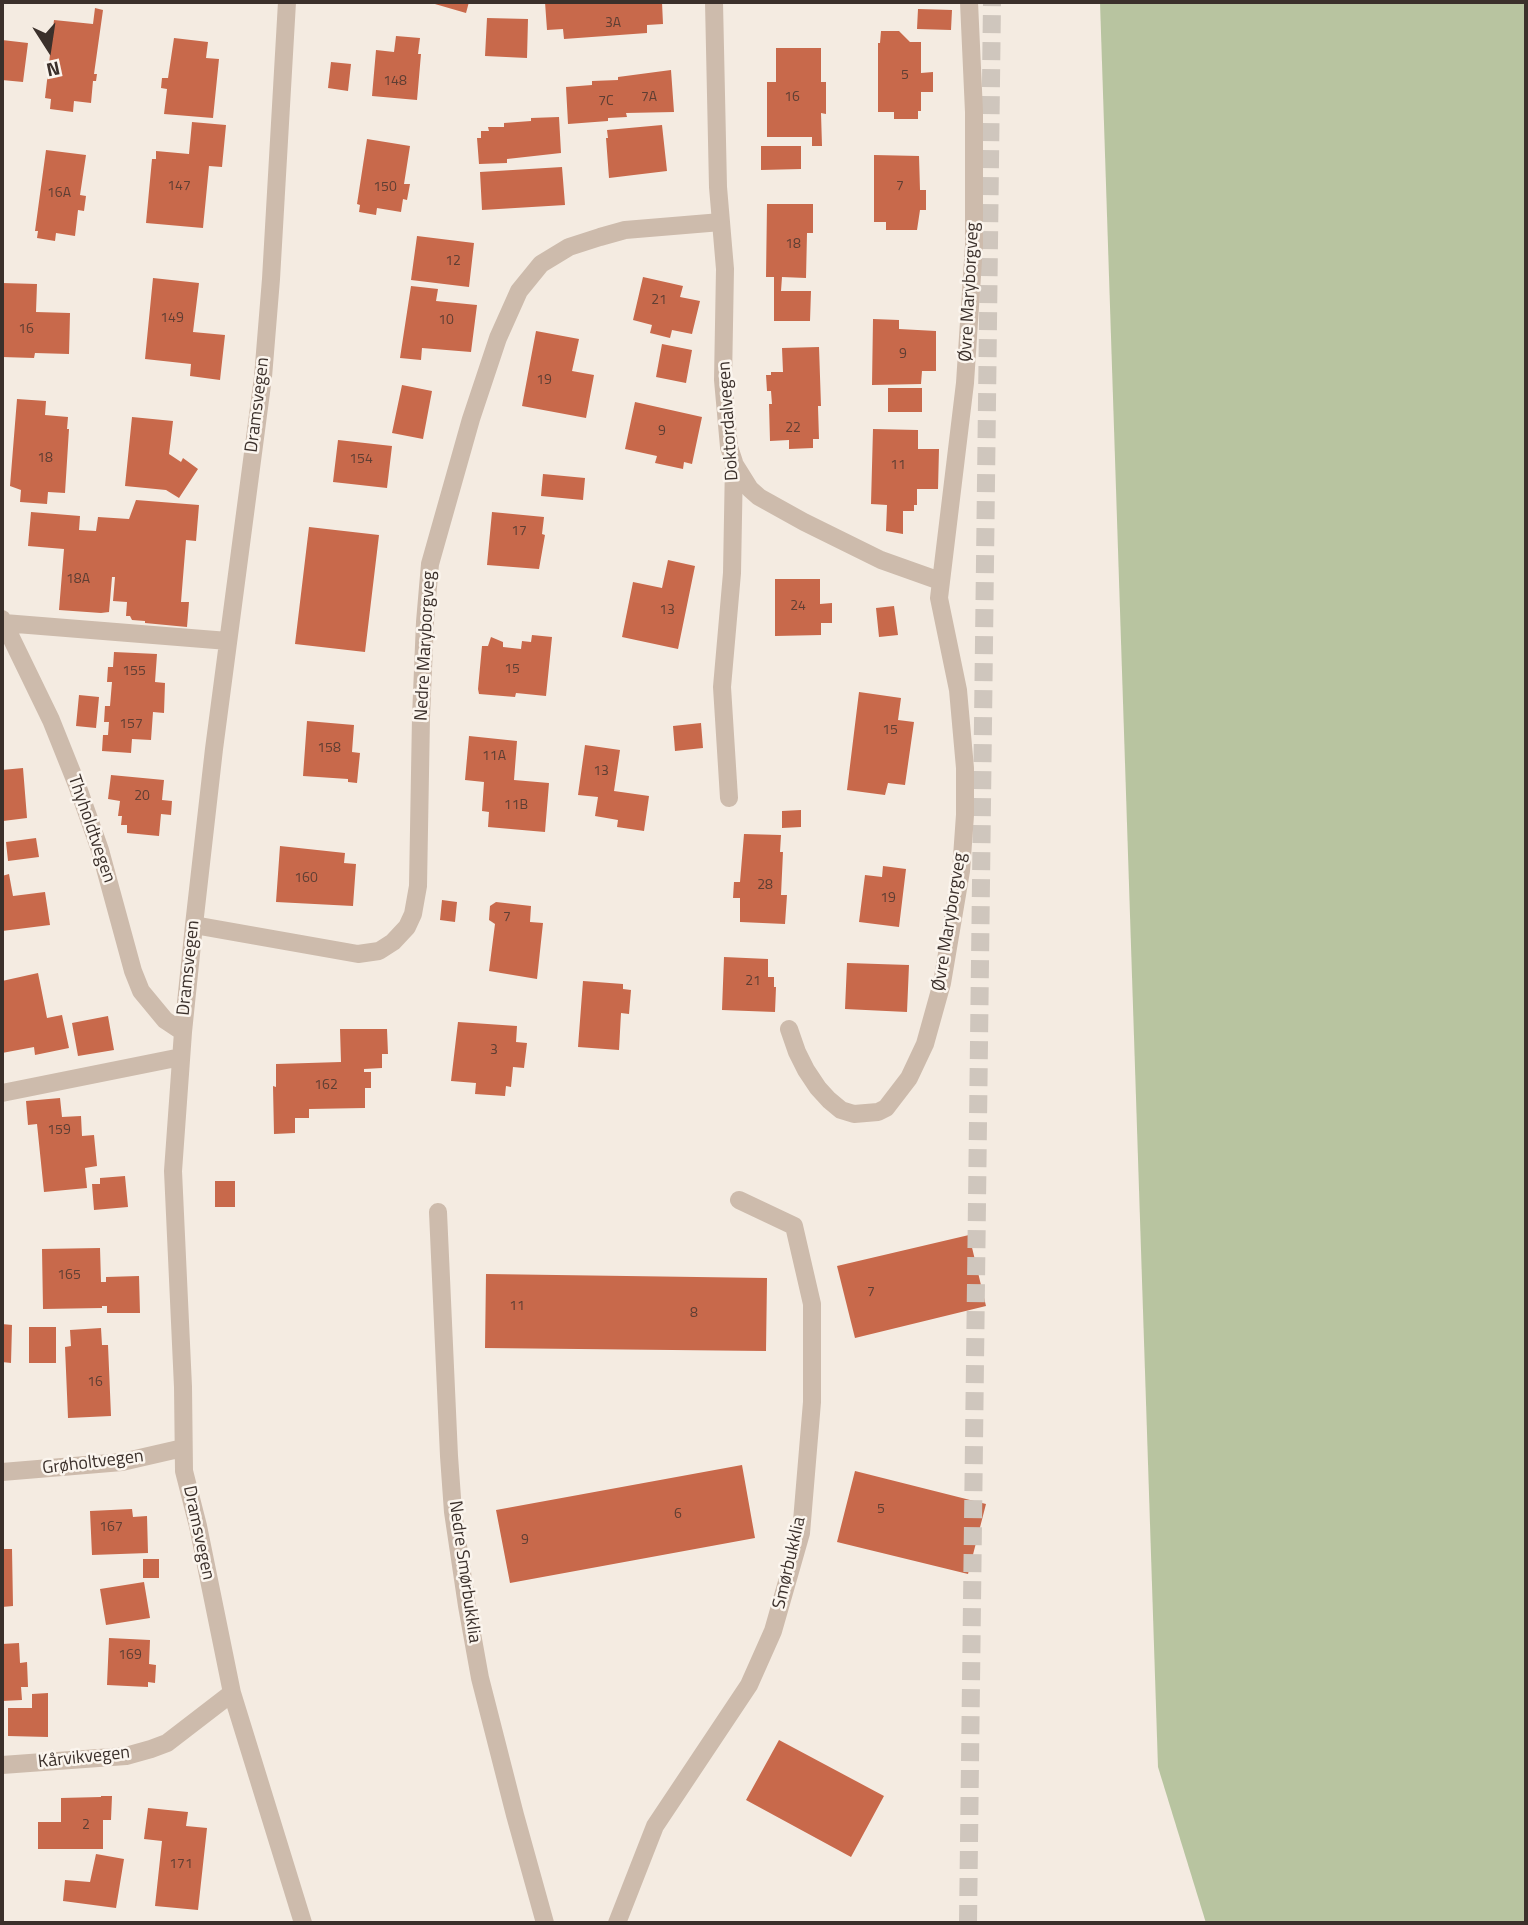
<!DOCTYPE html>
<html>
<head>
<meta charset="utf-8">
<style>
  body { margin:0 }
  #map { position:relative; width:1528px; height:1925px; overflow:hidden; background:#f4ebe1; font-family:"Titillium Web",sans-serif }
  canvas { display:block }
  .frame { position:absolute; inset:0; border:4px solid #3b302b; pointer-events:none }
  .north { position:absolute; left:14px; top:14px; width:70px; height:70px; -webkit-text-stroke:5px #fbf5ee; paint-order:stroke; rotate:168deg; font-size:19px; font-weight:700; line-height:28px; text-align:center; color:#3b302b }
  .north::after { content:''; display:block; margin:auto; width:24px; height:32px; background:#3b302b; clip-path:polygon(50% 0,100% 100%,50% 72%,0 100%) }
</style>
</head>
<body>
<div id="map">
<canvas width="1528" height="1925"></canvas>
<div class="frame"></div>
<div class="north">N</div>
</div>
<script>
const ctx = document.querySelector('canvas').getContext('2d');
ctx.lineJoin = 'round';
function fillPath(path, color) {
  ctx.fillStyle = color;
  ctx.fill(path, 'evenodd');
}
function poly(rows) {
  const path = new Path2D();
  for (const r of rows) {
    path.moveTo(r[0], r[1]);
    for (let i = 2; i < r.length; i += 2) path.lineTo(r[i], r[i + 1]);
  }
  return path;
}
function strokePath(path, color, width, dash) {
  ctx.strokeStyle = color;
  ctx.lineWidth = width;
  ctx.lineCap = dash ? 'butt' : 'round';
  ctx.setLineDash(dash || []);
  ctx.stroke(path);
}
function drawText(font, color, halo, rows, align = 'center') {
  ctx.font = font + ' "Titillium Web",sans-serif';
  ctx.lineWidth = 5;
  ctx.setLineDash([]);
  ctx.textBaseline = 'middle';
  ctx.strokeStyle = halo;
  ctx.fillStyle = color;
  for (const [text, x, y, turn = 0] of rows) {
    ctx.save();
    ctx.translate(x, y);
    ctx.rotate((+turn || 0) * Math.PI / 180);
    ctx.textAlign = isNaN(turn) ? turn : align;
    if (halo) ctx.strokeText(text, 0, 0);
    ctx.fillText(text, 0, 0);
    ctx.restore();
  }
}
fillPath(poly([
  [1100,2,1526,2,1526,1923,1206,1923,1158,1767]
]), '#b8c4a0');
fillPath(poly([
  [428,2,469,2,466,13],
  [545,2,662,2,663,24,647,25,647,33,564,39,563,29,547,30],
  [95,8,103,10,94,74,97,74,96,81,93,81,91,103,74,101,73,112,50,109,51,99,45,98,54,20,93,24],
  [918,9,952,10,951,30,917,29],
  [487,18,528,19,527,58,485,56],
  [881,31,899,31,910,42,921,42,921,73,933,72,933,92,921,92,921,111,918,111,918,119,894,119,894,112,878,112,878,43,880,43],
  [396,36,420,38,418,54,421,54,417,100,372,96,376,50,394,52],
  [174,38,208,42,206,58,219,59,213,118,164,114,167,89,161,88,162,78,168,78],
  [2,40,28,43,23,82,2,80],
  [776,48,821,48,821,82,826,82,826,114,821,113,822,146,812,146,812,137,767,137,767,82,776,82],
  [331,62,351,64,348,91,328,88],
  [671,70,674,112,626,113,627,117,608,118,608,121,568,124,566,87,592,85,592,81,618,80,618,77],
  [559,117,561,153,507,159,507,163,479,164,477,138,481,138,481,131,489,131,488,127,504,127,504,123,531,121,531,118],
  [192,122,226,125,222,167,209,166,203,228,146,223,152,159,156,159,156,151,189,154],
  [662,125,667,171,609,178,606,138,608,138,607,130],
  [367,139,410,146,404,184,410,184,407,200,403,199,401,212,377,208,376,215,359,212,360,205,357,204],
  [761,146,801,146,801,169,761,170],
  [46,150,86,155,80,195,86,196,84,211,78,210,75,236,56,233,55,241,37,238,38,231,35,231],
  [874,155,919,156,920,190,926,190,926,210,920,210,917,230,886,230,886,222,874,222],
  [562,167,565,205,482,210,480,172],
  [767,204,813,204,813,233,807,233,806,278,782,277,781,291,811,291,810,321,774,321,774,277,766,277],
  [417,236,474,243,469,287,411,280],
  [643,277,683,286,680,297,700,301,692,334,672,330,670,338,650,333,652,325,633,320],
  [153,278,199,283,193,332,225,335,220,380,190,376,191,364,145,359],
  [2,283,37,284,36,312,70,313,69,354,35,353,34,358,2,357],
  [411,286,438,289,436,301,477,305,471,352,422,348,421,360,400,358],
  [873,319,899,320,899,329,936,331,936,371,922,371,921,384,872,385],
  [536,331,579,339,572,371,594,375,586,418,522,406],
  [662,344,692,350,686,383,656,377],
  [819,347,821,406,818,406,819,439,813,439,813,448,789,449,789,440,770,441,769,404,772,404,771,391,767,391,766,375,771,375,771,372,783,372,782,348],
  [402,385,432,391,423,439,392,433],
  [888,388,922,388,922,412,888,412],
  [17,399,46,401,45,415,68,417,67,429,69,429,65,493,48,492,47,504,20,502,21,490,10,486],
  [635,402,702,417,692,464,684,462,683,469,655,463,657,456,625,449],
  [132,417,173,421,169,454,181,462,183,458,198,469,179,498,166,490,125,486],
  [873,429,918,430,918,449,939,449,938,489,917,489,917,505,914,505,914,511,903,511,903,534,886,531,887,505,871,504],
  [338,440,392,446,387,488,333,482],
  [543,474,585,478,583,500,541,496],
  [136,500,199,505,196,541,186,540,181,602,189,602,187,627,145,623,145,621,132,620,130,616,126,616,127,602,113,601,115,577,112,577,109,612,101,613,59,610,64,549,28,546,31,512,80,516,79,530,96,531,98,517,129,519],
  [492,512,544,517,542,534,545,535,539,569,487,565],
  [309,527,379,535,365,652,295,644],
  [668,560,695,566,678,649,622,637,633,582,662,588],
  [775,579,820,579,820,604,832,603,832,623,821,623,821,635,775,636],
  [894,606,898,635,879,637,876,608],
  [532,635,552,637,546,696,516,693,515,697,479,694,478,689,482,646,488,646,491,637,503,642,503,647,521,649,522,641,531,642],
  [114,652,157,654,155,682,165,683,164,713,153,712,151,740,132,739,131,753,102,751,103,735,108,735,109,722,104,722,105,706,110,706,112,682,107,682,108,667,113,667],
  [859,692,901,698,898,720,914,722,905,785,888,783,885,795,847,790],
  [79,695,99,697,96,728,76,726],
  [307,721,354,725,352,752,360,753,357,783,348,782,348,779,303,776],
  [701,723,703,748,675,751,673,726],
  [469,736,517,741,514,780,549,783,545,832,488,827,489,812,482,811,484,782,465,780],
  [585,745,620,750,614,791,649,796,644,831,617,827,618,820,595,816,598,797,578,795],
  [23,768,27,818,3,821,2,770],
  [111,775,164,780,162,800,172,801,171,815,161,814,159,836,127,833,127,825,121,825,122,816,118,816,120,801,108,799],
  [801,810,801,827,782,828,782,811],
  [744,834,781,835,780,852,783,852,781,895,787,895,785,924,740,922,740,898,733,898,734,882,740,882],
  [36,838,39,857,8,861,6,842],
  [280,846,345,853,344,863,356,864,353,906,276,902],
  [883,866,906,869,899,927,859,922,865,875,882,877],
  [9,874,13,896,45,892,50,925,2,931,2,876],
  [442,900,457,902,455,922,440,920],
  [496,902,531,906,530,922,543,923,537,979,489,971,495,924,489,920,490,906],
  [724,957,768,959,768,977,774,977,774,987,776,987,775,1012,722,1010],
  [847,963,909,965,907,1012,845,1009],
  [38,973,47,1018,62,1015,69,1048,35,1055,34,1047,2,1053,2,981],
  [583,981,623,984,623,989,631,990,629,1014,621,1013,619,1050,578,1047],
  [108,1016,114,1050,78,1056,72,1023],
  [458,1022,517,1026,516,1042,527,1043,524,1068,513,1067,511,1087,506,1086,505,1096,475,1094,476,1083,451,1081],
  [340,1029,387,1029,388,1054,382,1054,382,1068,364,1069,364,1072,371,1072,371,1088,365,1088,365,1108,309,1109,309,1118,295,1118,295,1133,274,1134,273,1086,276,1087,276,1064,341,1062],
  [60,1098,62,1117,81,1116,82,1136,94,1135,97,1166,85,1168,87,1188,44,1192,37,1124,28,1125,26,1101],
  [125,1176,128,1207,94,1210,92,1184,100,1184,100,1178],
  [215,1181,235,1181,235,1207,215,1207],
  [969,1235,986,1306,855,1338,837,1266],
  [100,1248,101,1282,106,1282,106,1277,139,1276,140,1313,107,1313,107,1306,102,1306,102,1308,43,1309,42,1249],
  [486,1274,767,1278,766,1351,485,1348],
  [2,1324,12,1325,11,1363,2,1362],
  [29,1327,56,1327,56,1363,29,1363],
  [101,1328,102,1345,108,1345,111,1416,68,1418,65,1347,71,1346,70,1330],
  [742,1465,755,1538,510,1583,496,1510],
  [855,1471,986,1504,968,1574,837,1542],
  [132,1509,133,1517,147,1516,148,1553,92,1555,90,1511],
  [2,1549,12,1549,13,1606,2,1607],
  [143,1559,159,1559,159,1578,143,1578],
  [144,1582,150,1618,106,1625,100,1589],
  [109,1638,150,1640,149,1664,156,1665,155,1683,148,1682,148,1687,107,1685],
  [19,1643,20,1663,27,1662,28,1687,21,1687,22,1700,2,1701,2,1644],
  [48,1693,48,1737,8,1736,8,1708,32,1708,32,1694],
  [779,1740,884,1796,851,1857,746,1800],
  [101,1796,112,1796,111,1820,103,1820,103,1849,38,1849,38,1822,61,1822,61,1798,101,1797],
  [148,1808,188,1812,186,1826,207,1828,198,1910,155,1906,162,1841,144,1839],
  [96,1854,124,1859,116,1908,63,1901,65,1880,90,1882]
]), '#c8694b');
strokePath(poly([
  [968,1923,992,2]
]), '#cfc6bd', 18, [18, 9]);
strokePath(poly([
  [287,2,271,279,263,377,214,749,194,925,183,1032,173,1171,183,1387,184,1471,198,1526,232,1693,303,1923],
  [714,2,718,187,725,269,723,380,729,447,734,462,732,573,722,687,729,798],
  [735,465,750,489,759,497,804,522,881,560,940,581],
  [2,619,51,720,77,785,100,850,133,971,141,991,165,1020,183,1032],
  [4,623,228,641],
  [194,925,358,954,379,951,393,942,407,927,413,914,418,886,421,717,425,622,430,564,471,419,498,338,519,291,541,264,569,247,600,237,625,230,721,222],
  [789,1029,797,1052,806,1070,818,1088,829,1100,841,1110,854,1114,878,1112,886,1108,909,1078,925,1044,942,983,961,871,965,815,965,768,958,690,939,598,965,383,974,245,974,112,969,2],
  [2,1093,181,1057],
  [438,1212,449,1456,453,1512,467,1606,480,1678,515,1815,545,1923],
  [2,1472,122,1462,183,1448],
  [2,1765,126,1756,151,1749,167,1743,232,1693],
  [617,1923,655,1826,749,1685,773,1631,801,1533,812,1402,812,1304,794,1226,739,1200]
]), '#cdbbac', 18);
drawText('14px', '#5e3e33', null, [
  ["3A",613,24],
  ["5",905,76],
  ["148",395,82],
  ["7A",649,98],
  ["16",792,98],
  ["7C",606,102],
  ["147",179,187],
  ["7",900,187],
  ["150",385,188],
  ["16A",59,194],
  ["18",793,245],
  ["12",453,262],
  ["21",659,301],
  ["149",172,319],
  ["10",446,321],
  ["16",26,330],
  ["9",903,355],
  ["19",544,381],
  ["22",793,429],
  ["9",662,432],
  ["18",45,459],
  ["154",361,460],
  ["11",898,466],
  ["17",519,532],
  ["18A",78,580],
  ["24",798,607],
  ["13",667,611],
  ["15",512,670],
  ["155",134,672],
  ["157",131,725],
  ["15",890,731],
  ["158",329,749],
  ["11A",494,757],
  ["13",601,772],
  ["20",142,797],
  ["11B",516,806],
  ["160",306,879],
  ["28",765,886],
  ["19",888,899],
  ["7",507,918],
  ["21",753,982],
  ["3",494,1051],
  ["162",326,1086],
  ["159",59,1131],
  ["165",69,1276],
  ["7",871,1293],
  ["11",517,1307],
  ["8",694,1314],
  ["16",95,1383],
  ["5",881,1510],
  ["6",678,1515],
  ["167",111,1528],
  ["9",525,1541],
  ["169",130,1656],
  ["2",86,1826],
  ["171",181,1865]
]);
drawText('18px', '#3b302b', '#fbf5ee', [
  ["Øvre Maryborgveg",970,292,-87],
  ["Dramsvegen",258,405,-83],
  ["Doktordalvegen",729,421,-94],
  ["Nedre Maryborgveg",426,646,-87],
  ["Thyholdtvegen",91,829,71],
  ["Øvre Maryborgveg",950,922,-81],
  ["Dramsvegen",189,968,-84],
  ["Grøholtvegen",93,1463,-7],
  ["Dramsvegen",198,1533,78],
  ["Smørbukklia",790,1563,-77],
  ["Nedre Smørbukklia",464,1572,82],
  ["Kårvikvegen",84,1758,-6]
]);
</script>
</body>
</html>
